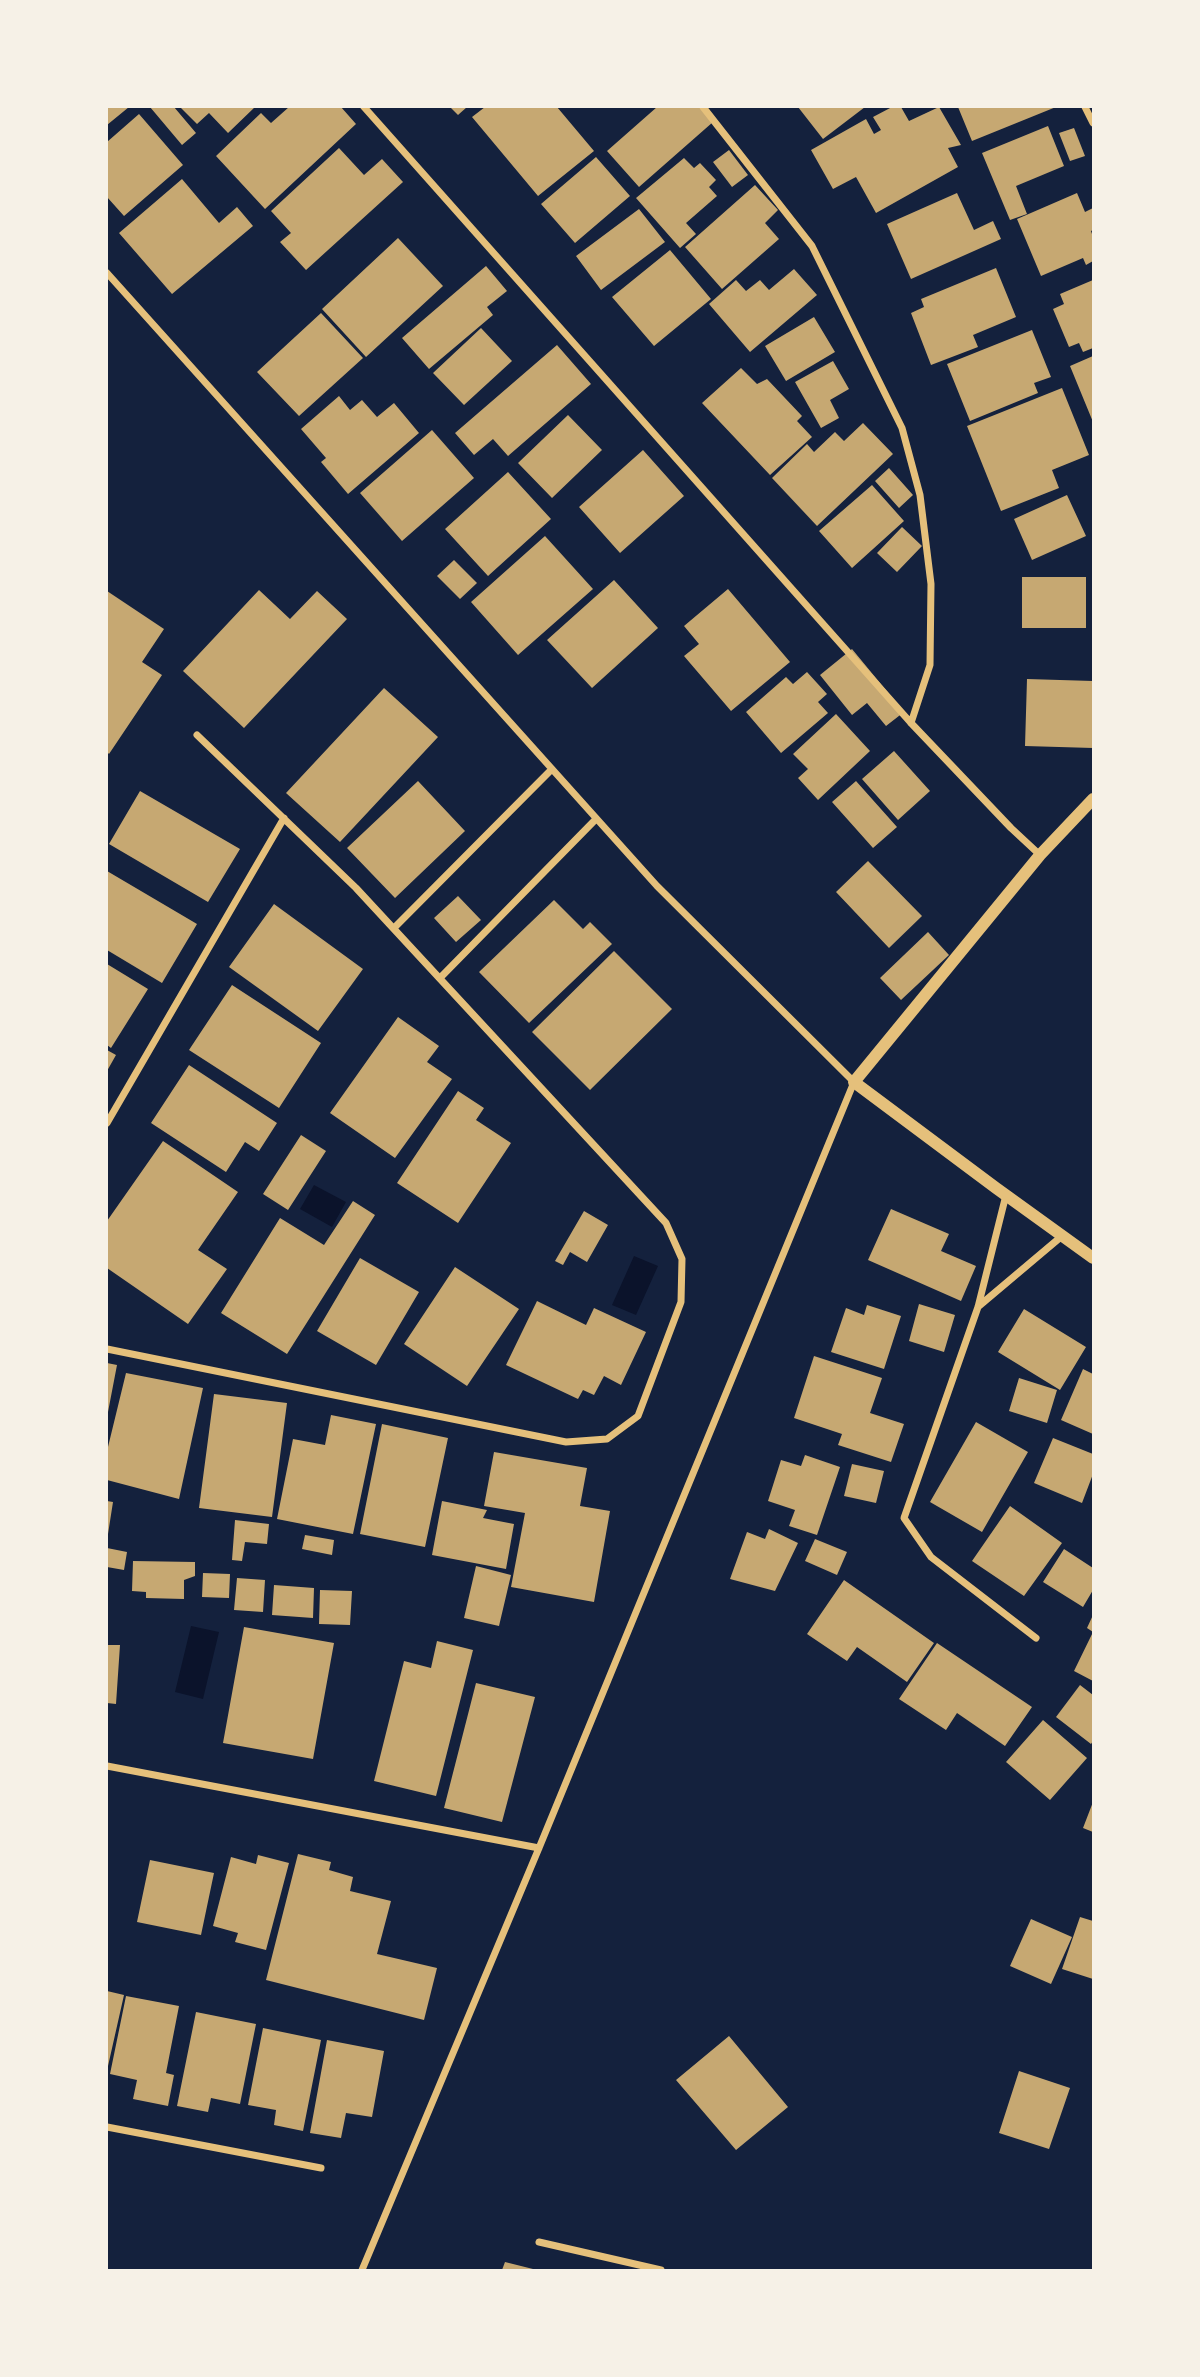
<!DOCTYPE html>
<html>
<head>
<meta charset="utf-8">
<style>
  body { margin:0 }
  #map { position:relative; width:1200px; height:2377px; overflow:hidden; background:#14213d; font-family:"Fira Sans",sans-serif }
  canvas { display:block }
  .frame { position:absolute; inset:0; border:108px solid #f6f1e7; pointer-events:none }
</style>
</head>
<body>
<div id="map">
<canvas width="1200" height="2377"></canvas>
<div class="frame"></div>
</div>
<script>
const ctx = document.querySelector('canvas').getContext('2d');
ctx.lineJoin = 'round';
function fillPath(path, color) {
  ctx.fillStyle = color;
  ctx.fill(path, 'evenodd');
}
function poly(rows) {
  const path = new Path2D();
  for (const r of rows) {
    path.moveTo(r[0], r[1]);
    for (let i = 2; i < r.length; i += 2) path.lineTo(r[i], r[i + 1]);
  }
  return path;
}
function strokePath(path, color, width, dash) {
  ctx.strokeStyle = color;
  ctx.lineWidth = width;
  ctx.lineCap = dash ? 'butt' : 'round';
  ctx.setLineDash(dash || []);
  ctx.stroke(path);
}
fillPath(poly([
  [314,1185,346,1202,332,1227,300,1209],
  [634,1256,658,1266,636,1315,612,1305],
  [191,1626,219,1632,203,1699,175,1692]
]), '#0b132b');
fillPath(poly([
  [107,107,129,107,107,125],
  [150,107,174,107,196,133,182,145],
  [180,107,255,107,228,133,209,113,197,124],
  [289,107,341,107,356,124,265,209,216,156,261,113,271,123],
  [450,107,467,107,458,115],
  [485,107,557,107,594,151,538,196,472,117],
  [657,107,699,107,713,122,639,187,607,151],
  [798,107,865,107,823,139],
  [892,107,901,107,909,121,939,107,961,145,948,148,958,167,876,213,856,177,833,189,811,150,866,119,874,134,881,130,873,117],
  [958,107,1056,107,972,141],
  [139,114,183,165,124,216,107,197,107,142],
  [1048,126,1064,166,1016,186,1027,214,1010,220,982,153],
  [1074,128,1085,156,1070,161,1059,133],
  [339,148,364,175,382,159,403,182,306,270,280,242,291,233,271,211],
  [729,150,748,175,732,187,713,162],
  [596,157,630,196,575,243,541,204],
  [684,158,694,168,700,163,716,180,709,187,717,196,686,223,696,234,680,248,636,198],
  [182,179,219,223,237,207,253,226,172,294,119,233],
  [755,185,778,210,765,223,779,239,722,289,685,247],
  [957,193,974,230,993,221,1001,239,911,279,887,224],
  [1077,193,1085,212,1093,208,1093,230,1091,231,1093,237,1093,261,1086,265,1083,258,1041,276,1017,219],
  [639,209,665,242,601,290,576,256],
  [398,238,443,286,366,357,322,309],
  [670,250,711,299,654,346,612,297],
  [486,266,507,291,487,307,493,315,429,369,402,338],
  [996,268,1016,317,973,335,978,347,931,365,911,313,924,307,921,299],
  [794,269,817,295,750,352,709,304,736,280,746,291,760,280,769,290],
  [1093,280,1093,348,1083,352,1079,343,1069,347,1053,309,1064,304,1060,294],
  [321,313,363,358,299,416,257,372],
  [814,317,835,352,786,381,765,346],
  [481,328,512,361,464,405,433,373],
  [1032,330,1051,377,1034,383,1038,393,970,421,947,364],
  [557,345,591,384,508,456,493,439,474,455,455,433],
  [1093,356,1093,422,1070,366],
  [833,361,849,389,830,400,839,418,821,428,795,382],
  [741,368,757,384,767,379,802,416,797,421,812,437,770,475,702,403],
  [1062,388,1089,455,1052,470,1059,488,1001,511,967,426],
  [339,396,350,410,362,400,377,417,394,403,419,433,348,494,321,462,326,458,301,429],
  [568,415,602,450,552,498,518,463],
  [863,423,893,454,817,526,772,478,807,444,814,452,835,432,844,441],
  [432,430,474,478,402,541,360,493],
  [643,450,684,496,620,553,579,507],
  [889,468,913,495,899,508,875,481],
  [508,472,551,519,488,576,445,529],
  [872,485,904,521,852,568,819,531],
  [1067,495,1086,536,1032,560,1014,519],
  [902,527,922,546,897,572,877,553],
  [545,536,593,589,518,655,471,602],
  [454,560,477,583,460,599,437,576],
  [1022,577,1086,577,1086,628,1022,628],
  [614,580,658,628,592,688,547,640],
  [728,589,790,662,731,711,684,656,699,644,684,626],
  [259,590,290,619,317,591,347,619,244,728,183,671],
  [107,591,164,629,142,662,162,675,109,754,107,752],
  [852,649,904,712,886,726,867,703,852,715,820,675],
  [807,672,827,694,818,702,828,713,781,753,746,712,786,677,793,684],
  [1027,679,1093,681,1093,748,1025,746],
  [384,688,438,737,340,842,286,793],
  [836,714,870,751,818,800,798,778,808,769,793,754],
  [894,751,930,791,898,820,862,779],
  [418,781,465,831,395,898,347,848],
  [856,781,897,827,873,848,832,802],
  [140,791,240,849,208,902,109,844],
  [868,861,922,916,889,948,836,892],
  [107,871,197,924,162,983,107,950],
  [458,896,481,920,456,942,434,918],
  [554,900,583,929,590,922,612,944,529,1023,479,972],
  [274,904,363,969,318,1031,229,967],
  [928,932,949,955,901,1000,880,978],
  [614,951,672,1009,590,1090,532,1032],
  [107,964,148,989,111,1048,107,1045],
  [232,985,321,1043,279,1108,189,1050],
  [398,1017,439,1046,427,1062,452,1079,395,1158,330,1113],
  [107,1050,116,1055,107,1071],
  [189,1065,277,1123,259,1151,245,1142,226,1172,151,1123],
  [458,1091,484,1108,476,1120,511,1143,458,1223,397,1183],
  [301,1135,326,1151,288,1210,263,1194],
  [163,1141,238,1192,198,1250,227,1269,188,1324,107,1268,107,1221],
  [353,1201,375,1215,287,1354,221,1313,280,1218,324,1245],
  [891,1209,949,1234,941,1251,976,1266,961,1301,868,1260],
  [584,1211,608,1225,587,1262,570,1252,563,1265,555,1261],
  [360,1258,419,1292,376,1365,317,1331],
  [455,1267,519,1309,467,1386,404,1344],
  [537,1301,586,1325,594,1308,646,1332,621,1385,604,1376,594,1395,583,1390,578,1399,506,1365],
  [919,1304,955,1315,944,1352,909,1341],
  [867,1305,901,1316,884,1369,831,1352,846,1308,864,1315],
  [1024,1309,1086,1347,1060,1390,998,1352],
  [814,1356,882,1378,870,1413,904,1424,891,1462,838,1445,842,1434,794,1418],
  [107,1363,117,1365,108,1412,107,1412],
  [1083,1369,1093,1374,1093,1434,1061,1420],
  [126,1373,203,1388,179,1499,107,1480,107,1451],
  [1019,1378,1057,1390,1047,1423,1009,1411],
  [214,1394,287,1403,272,1517,199,1508],
  [331,1415,376,1424,353,1534,277,1519,293,1439,325,1445],
  [976,1422,1028,1452,982,1532,930,1502],
  [382,1424,448,1438,425,1547,360,1534],
  [1053,1438,1093,1454,1093,1474,1082,1503,1034,1483],
  [494,1452,587,1468,580,1506,610,1511,594,1602,511,1587,525,1513,484,1506],
  [805,1455,840,1467,817,1535,789,1526,795,1510,768,1501,781,1460,801,1466],
  [852,1464,884,1471,876,1503,844,1496],
  [107,1501,113,1502,108,1534,107,1534],
  [442,1501,487,1510,483,1518,514,1524,506,1569,432,1555],
  [1010,1506,1062,1543,1024,1596,972,1561],
  [235,1520,269,1524,267,1544,245,1542,242,1561,232,1560],
  [769,1529,798,1543,775,1591,730,1579,747,1532,765,1539],
  [305,1535,334,1540,332,1555,302,1549],
  [815,1539,847,1552,837,1575,805,1561],
  [107,1548,127,1552,124,1570,107,1567],
  [1064,1549,1093,1568,1093,1590,1083,1607,1043,1582],
  [133,1561,195,1562,195,1576,184,1580,184,1599,146,1598,146,1592,132,1591],
  [476,1566,511,1575,499,1626,464,1618],
  [203,1573,230,1574,229,1598,202,1597],
  [237,1578,265,1580,263,1612,234,1610],
  [844,1580,934,1643,907,1682,857,1647,847,1661,807,1634],
  [274,1585,314,1588,313,1618,272,1615],
  [320,1590,352,1591,350,1625,319,1624],
  [1093,1615,1093,1632,1087,1628],
  [244,1627,334,1643,313,1759,223,1743],
  [1093,1632,1093,1681,1074,1671],
  [437,1641,473,1650,436,1796,374,1781,404,1661,431,1668],
  [937,1643,1032,1707,1005,1746,957,1713,946,1730,899,1699],
  [107,1645,120,1645,116,1704,107,1703],
  [476,1683,535,1697,502,1822,444,1808],
  [1080,1685,1093,1695,1093,1741,1091,1744,1056,1717],
  [1043,1720,1087,1758,1050,1800,1006,1762],
  [1093,1802,1093,1832,1083,1828],
  [298,1854,331,1862,329,1870,353,1877,350,1891,391,1901,377,1954,437,1968,424,2020,266,1980],
  [258,1855,289,1863,266,1950,235,1942,238,1933,213,1926,231,1857,256,1864],
  [150,1860,214,1873,201,1935,137,1922],
  [1080,1917,1093,1921,1093,1979,1062,1969],
  [1031,1919,1072,1937,1051,1984,1010,1966],
  [107,1991,124,1995,108,2066,107,2066],
  [126,1996,179,2006,166,2073,174,2075,168,2106,133,2099,137,2080,110,2074],
  [196,2012,256,2024,240,2104,211,2098,208,2112,177,2106],
  [263,2028,321,2040,303,2131,274,2125,276,2110,248,2105],
  [729,2036,788,2107,736,2150,676,2080],
  [327,2040,384,2051,372,2117,346,2113,341,2138,310,2133],
  [1019,2071,1070,2088,1049,2149,999,2133],
  [505,2262,533,2269,533,2270,502,2270]
]), '#c6a872');
strokePath(poly([
  [364,107,911,723,1011,828,1040,855],
  [703,107,812,246,902,428,920,495,931,584,930,665,911,723],
  [1085,107,1093,123],
  [107,273,657,886,854,1082,539,1848,362,2270],
  [394,928,552,769],
  [440,978,596,819],
  [107,1123,284,818],
  [1006,1195,978,1307,904,1518,931,1557,1036,1638],
  [979,1306,1062,1236],
  [107,1349,566,1442,607,1439,638,1416,681,1302,682,1259,666,1223,356,888,197,735],
  [107,1766,539,1848],
  [107,2127,321,2168],
  [539,2242,661,2270]
]), '#e5c07b', 7);
strokePath(poly([
  [1093,799,1040,855,854,1082,996,1188,1093,1258]
]), '#e5c07b', 12);
</script>
</body>
</html>
